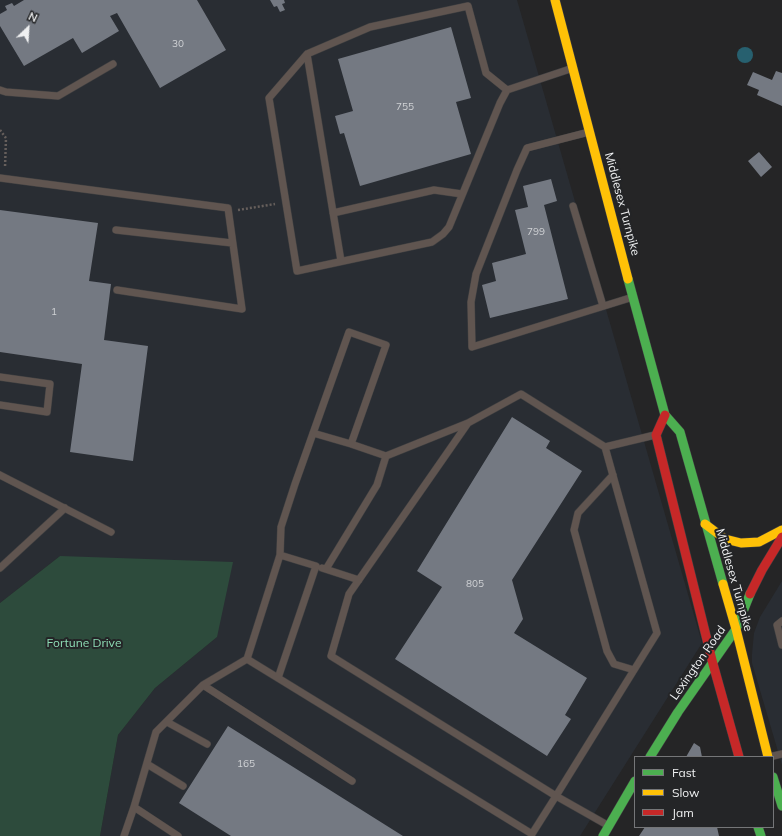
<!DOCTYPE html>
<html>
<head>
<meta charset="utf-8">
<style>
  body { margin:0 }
  #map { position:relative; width:782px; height:836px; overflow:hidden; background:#252526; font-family:Mulish,sans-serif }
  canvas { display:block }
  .legend { position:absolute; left:634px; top:756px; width:140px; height:72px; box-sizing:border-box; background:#242527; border:1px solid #757678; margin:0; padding:5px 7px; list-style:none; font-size:12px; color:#eff0f1 }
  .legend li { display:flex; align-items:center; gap:8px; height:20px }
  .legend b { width:20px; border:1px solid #757678 }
  .north { position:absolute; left:8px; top:8px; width:40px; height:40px; -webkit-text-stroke:3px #242527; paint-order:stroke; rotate:25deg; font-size:11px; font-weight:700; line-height:16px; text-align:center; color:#eff0f1 }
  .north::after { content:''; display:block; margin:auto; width:14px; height:18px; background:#eff0f1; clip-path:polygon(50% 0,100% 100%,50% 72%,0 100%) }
</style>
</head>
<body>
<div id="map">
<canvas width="782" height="836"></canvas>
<ul class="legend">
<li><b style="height:5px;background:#4caf50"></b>Fast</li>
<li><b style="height:5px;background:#ffc107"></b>Slow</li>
<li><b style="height:5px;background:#c62828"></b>Jam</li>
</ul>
<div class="north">N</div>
</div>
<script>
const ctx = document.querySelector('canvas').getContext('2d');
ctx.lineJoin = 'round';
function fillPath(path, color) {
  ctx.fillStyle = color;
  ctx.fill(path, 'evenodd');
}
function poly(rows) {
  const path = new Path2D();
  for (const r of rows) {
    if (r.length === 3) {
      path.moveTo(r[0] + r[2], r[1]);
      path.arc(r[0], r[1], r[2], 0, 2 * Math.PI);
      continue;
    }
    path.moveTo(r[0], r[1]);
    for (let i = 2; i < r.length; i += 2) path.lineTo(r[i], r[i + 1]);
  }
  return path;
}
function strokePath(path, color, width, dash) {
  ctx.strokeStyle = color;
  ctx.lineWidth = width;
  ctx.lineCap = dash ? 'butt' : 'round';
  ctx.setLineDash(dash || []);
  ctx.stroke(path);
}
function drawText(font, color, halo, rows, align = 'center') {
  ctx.font = font + ' Mulish,sans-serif';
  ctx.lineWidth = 4;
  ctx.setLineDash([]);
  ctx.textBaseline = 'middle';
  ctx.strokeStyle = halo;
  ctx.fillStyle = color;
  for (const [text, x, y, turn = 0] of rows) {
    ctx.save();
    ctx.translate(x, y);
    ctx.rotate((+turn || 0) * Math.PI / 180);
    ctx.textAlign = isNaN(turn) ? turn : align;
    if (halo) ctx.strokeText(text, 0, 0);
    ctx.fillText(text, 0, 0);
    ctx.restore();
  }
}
fillPath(poly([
  [0,0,517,0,702,643,580,836,100,836,118,735,155,688,217,637,60,556,0,603],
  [782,581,782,765,752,663,752,654,754,633,760,617]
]), '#292d33');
fillPath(poly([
  [60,556,233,562,217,637,155,688,118,735,100,836,0,836,0,603]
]), '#2d4b3c');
fillPath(poly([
  [745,55,8]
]), '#27606f');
fillPath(poly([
  [24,0,197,0,226,50,160,88,117,13,110,16,119,31,82,53,73,38,24,66,0,26,0,14,7,10,5,6,12,3,14,6],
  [270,0,284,0,285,3,282,4,285,10,280,12,277,6,274,7],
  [451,27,471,98,456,102,471,154,360,186,344,133,340,134,335,116,353,111,338,59],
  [776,71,782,73,782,106,757,95,759,90,747,85,753,72,772,80],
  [759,152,772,167,761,177,748,161],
  [551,179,557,201,544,205,568,299,490,318,482,285,496,281,492,263,526,254,515,210,528,207,523,186],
  [0,210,98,223,89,281,111,284,104,340,148,346,133,461,70,452,82,364,0,352],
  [512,417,550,441,546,448,582,471,512,580,523,619,514,633,587,678,565,715,571,719,547,756,395,659,442,587,417,571],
  [228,726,403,836,231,836,179,803],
  [694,743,700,747,702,757,686,757],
  [645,827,717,827,719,836,639,836]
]), '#747982');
const lane = poly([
  [307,54,269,98,297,271,432,242,443,234,449,227,500,103,507,90,573,68],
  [0,90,6,92,58,96,113,64],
  [589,132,527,148,517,170,476,274,471,302,472,347,633,297],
  [0,178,228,208,242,309,117,290],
  [573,206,603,306],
  [333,213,434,190,462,194],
  [116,230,232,243],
  [341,261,307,54,370,27,468,6,486,73,507,90],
  [0,377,50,384,47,412,0,405],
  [468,423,521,394,605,447,657,633,634,670,556,796,532,834,247,659,280,555,281,527,295,484,349,332,386,345,351,444,386,456,468,423,349,594,331,656,556,796,609,826],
  [313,433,351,444],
  [605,447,655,435],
  [0,475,111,532],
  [613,475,578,513,574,530,607,651,614,664,634,670],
  [0,568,65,508],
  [322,568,359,580],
  [326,569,377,485,386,456],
  [782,621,777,625,782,645],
  [278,678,316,566,280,555],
  [203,685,247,659],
  [167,722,207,744],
  [769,757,782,754],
  [147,764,183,786],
  [124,836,134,807],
  [178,836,134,807,156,732,203,685,352,781]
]);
const fast = poly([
  [628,279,665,415,680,432,723,584],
  [650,757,678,712,736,629,750,594],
  [773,777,782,806],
  [758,827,761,836],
  [603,836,635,781]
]);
const slow = poly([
  [555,0,628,279],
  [705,524,725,539,741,543,759,542,782,530],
  [723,584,736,629,768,757]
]);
const jam = poly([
  [665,415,656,435,713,664,739,757],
  [750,594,762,570,782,537]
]);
strokePath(lane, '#414142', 8);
strokePath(fast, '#414142', 10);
strokePath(slow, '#414142', 10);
strokePath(jam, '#414142', 10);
strokePath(poly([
  [0,130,6,138,5,168],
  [238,210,275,204]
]), '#665f5c', 2.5, [2, 2]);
strokePath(lane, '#605550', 7);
strokePath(fast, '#4caf50', 9);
strokePath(slow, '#ffc107', 9);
strokePath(jam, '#c62828', 9);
drawText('10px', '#d0d2d5', null, [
  ["30",178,44],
  ["755",405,107],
  ["799",536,232],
  ["1",54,312],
  ["805",475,584],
  ["165",246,764]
]);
drawText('12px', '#eff0f1', '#242527', [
  ["Middlesex Turnpike",622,204,75],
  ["Middlesex Turnpike",734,580,74],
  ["Lexington Road",698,663,-55]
]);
drawText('12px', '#8edeb6', '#242527', [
  ["Fortune Drive",84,643]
]);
</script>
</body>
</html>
